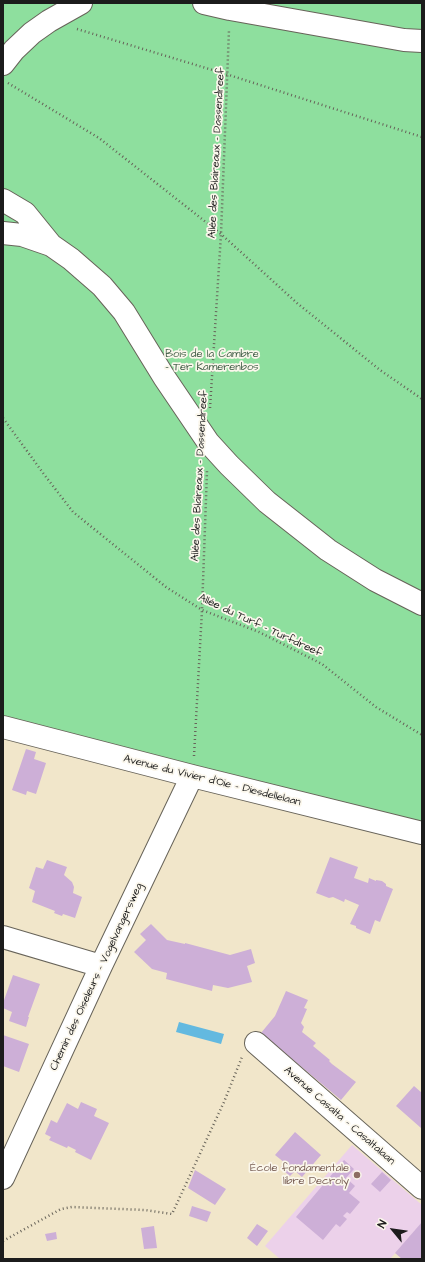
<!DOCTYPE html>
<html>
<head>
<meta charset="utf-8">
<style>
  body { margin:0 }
  #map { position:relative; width:425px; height:1262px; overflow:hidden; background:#f1e6ca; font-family:"Architects Daughter",sans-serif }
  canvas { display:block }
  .frame { position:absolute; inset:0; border:4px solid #1c1c1c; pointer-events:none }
  .north { position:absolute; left:373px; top:1210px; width:40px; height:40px; -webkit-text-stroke:3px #fbf7ec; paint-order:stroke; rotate:299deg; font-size:11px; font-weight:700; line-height:16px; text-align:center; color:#1c1c1c }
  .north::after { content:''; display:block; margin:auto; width:14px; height:18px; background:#1c1c1c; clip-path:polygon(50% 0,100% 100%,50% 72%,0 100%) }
</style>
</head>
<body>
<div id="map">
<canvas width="425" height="1262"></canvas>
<div class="frame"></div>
<div class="north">N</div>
</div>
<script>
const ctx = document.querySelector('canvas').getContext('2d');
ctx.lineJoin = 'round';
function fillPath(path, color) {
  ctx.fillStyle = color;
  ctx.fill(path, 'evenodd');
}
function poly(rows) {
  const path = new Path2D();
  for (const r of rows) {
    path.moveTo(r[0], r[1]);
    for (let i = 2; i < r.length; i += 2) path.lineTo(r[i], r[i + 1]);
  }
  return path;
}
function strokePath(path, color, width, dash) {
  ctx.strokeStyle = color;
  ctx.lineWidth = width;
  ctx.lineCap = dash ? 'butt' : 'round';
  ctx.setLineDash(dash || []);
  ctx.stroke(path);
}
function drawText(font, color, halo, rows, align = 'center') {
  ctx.font = font + ' "Architects Daughter",sans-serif';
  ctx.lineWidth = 3.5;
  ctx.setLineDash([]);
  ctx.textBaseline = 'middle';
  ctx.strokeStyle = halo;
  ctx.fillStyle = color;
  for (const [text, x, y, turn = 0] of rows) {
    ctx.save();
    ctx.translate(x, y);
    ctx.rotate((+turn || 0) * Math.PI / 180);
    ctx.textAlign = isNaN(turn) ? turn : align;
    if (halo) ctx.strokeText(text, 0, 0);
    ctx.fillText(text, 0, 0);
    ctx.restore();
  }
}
fillPath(poly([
  [352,1145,422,1205,422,1223,390,1259,280,1259,265,1246]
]), '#ecd1ea');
fillPath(poly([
  [3,3,422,3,422,824,3,719]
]), '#8edf9e');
fillPath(poly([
  [179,1022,224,1034,221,1044,176,1032]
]), '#63b9e0');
fillPath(poly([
  [26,749,36,752,34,759,46,763,36,794,27,791,26,795,12,790],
  [330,857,358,867,354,878,368,883,369,878,376,881,376,880,382,881,386,884,386,886,393,889,380,922,375,920,370,934,356,928,356,926,350,924,359,905,345,899,344,902,333,897,329,898,316,893],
  [47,860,67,867,64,875,72,882,74,887,73,893,82,897,75,918,63,914,62,916,54,913,55,911,32,902,35,891,29,888,36,867,43,869],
  [151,924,167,940,185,944,185,943,230,955,251,949,255,963,247,966,252,982,228,988,213,985,212,991,166,979,167,973,152,969,134,952,146,940,140,934],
  [13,975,40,984,28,1017,29,1017,26,1027,9,1021,12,1012,3,1008,3,1003],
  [286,991,308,1000,304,1008,307,1009,301,1023,304,1027,302,1032,316,1043,313,1046,330,1060,329,1061,332,1064,356,1082,341,1100,261,1033,275,1016],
  [3,1035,29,1044,19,1072,3,1066],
  [414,1086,422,1093,421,1128,396,1106],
  [81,1102,97,1109,94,1116,109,1123,91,1160,75,1152,76,1150,68,1146,67,1148,49,1140,51,1137,45,1134,51,1120,57,1123,67,1103,78,1109],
  [295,1132,321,1155,302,1177,295,1171,290,1176,280,1168,285,1163,275,1155],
  [344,1160,354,1169,346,1178,355,1186,349,1193,360,1202,350,1214,347,1212,343,1216,347,1219,340,1227,336,1224,323,1240,296,1217],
  [195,1170,226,1189,215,1205,188,1188],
  [382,1172,391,1180,380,1192,371,1184],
  [192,1206,211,1212,207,1222,189,1216],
  [422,1222,422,1259,402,1259,395,1253],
  [257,1224,268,1231,257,1246,247,1238],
  [154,1226,157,1248,144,1249,141,1228],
  [56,1232,57,1239,47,1241,45,1234]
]), '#cdafd7');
const minor = poly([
  [204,3,230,9,404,40,422,41],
  [3,64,14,50,32,33,49,21,81,3],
  [3,200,25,213,51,245],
  [3,233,22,235,51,245,71,259,102,286,124,312,164,377,208,442,229,465,267,502,328,550,375,580,422,604],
  [3,727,192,776,422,833],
  [3,937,101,966],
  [256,1043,422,1188],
  [3,1178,101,966,192,776]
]);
strokePath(minor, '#676359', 24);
strokePath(poly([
  [77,29,229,75,422,137],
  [8,83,99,138,221,234,297,303,380,370,422,399],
  [210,408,221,234,229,30],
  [3,418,43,473,73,512,166,587,202,610,259,632,322,664,376,707,422,735],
  [194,756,202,610,207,471],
  [3,1241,61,1209,72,1207,145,1210,172,1214,224,1102,242,1057]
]), '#676359', 2.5, [1, 3]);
strokePath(minor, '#fff', 22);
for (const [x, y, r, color] of [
  [357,1175,4,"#8d6e63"]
]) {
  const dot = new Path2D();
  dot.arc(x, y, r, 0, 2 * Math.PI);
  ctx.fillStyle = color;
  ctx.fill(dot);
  strokePath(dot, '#fbf7ec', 1.5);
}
drawText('11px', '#1c1c1c', '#fbf7ec', [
  ["Allée des Blaireaux - Dassendreef",217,153,-87],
  ["Allée des Blaireaux - Dassendreef",200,476,-87],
  ["Allée du Turf - Turfdreef",260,626,25],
  ["Avenue du Vivier d'Oie - Diesdellelaan",212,781,14],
  ["Chemin des Oiseleurs - Vogelvangersweg",97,977,-65],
  ["Avenue Casalta - Casaltalaan",339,1116,41]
]);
drawText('11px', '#44604a', '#fbf7ec', [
  ["Bois de la Cambre",212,355],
  ["- Ter Kamerenbos",212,368]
]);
drawText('11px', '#785e54', '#fbf7ec', [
  ["École fondamentale",349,1169],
  ["libre Decroly",349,1182]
], 'right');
</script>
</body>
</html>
